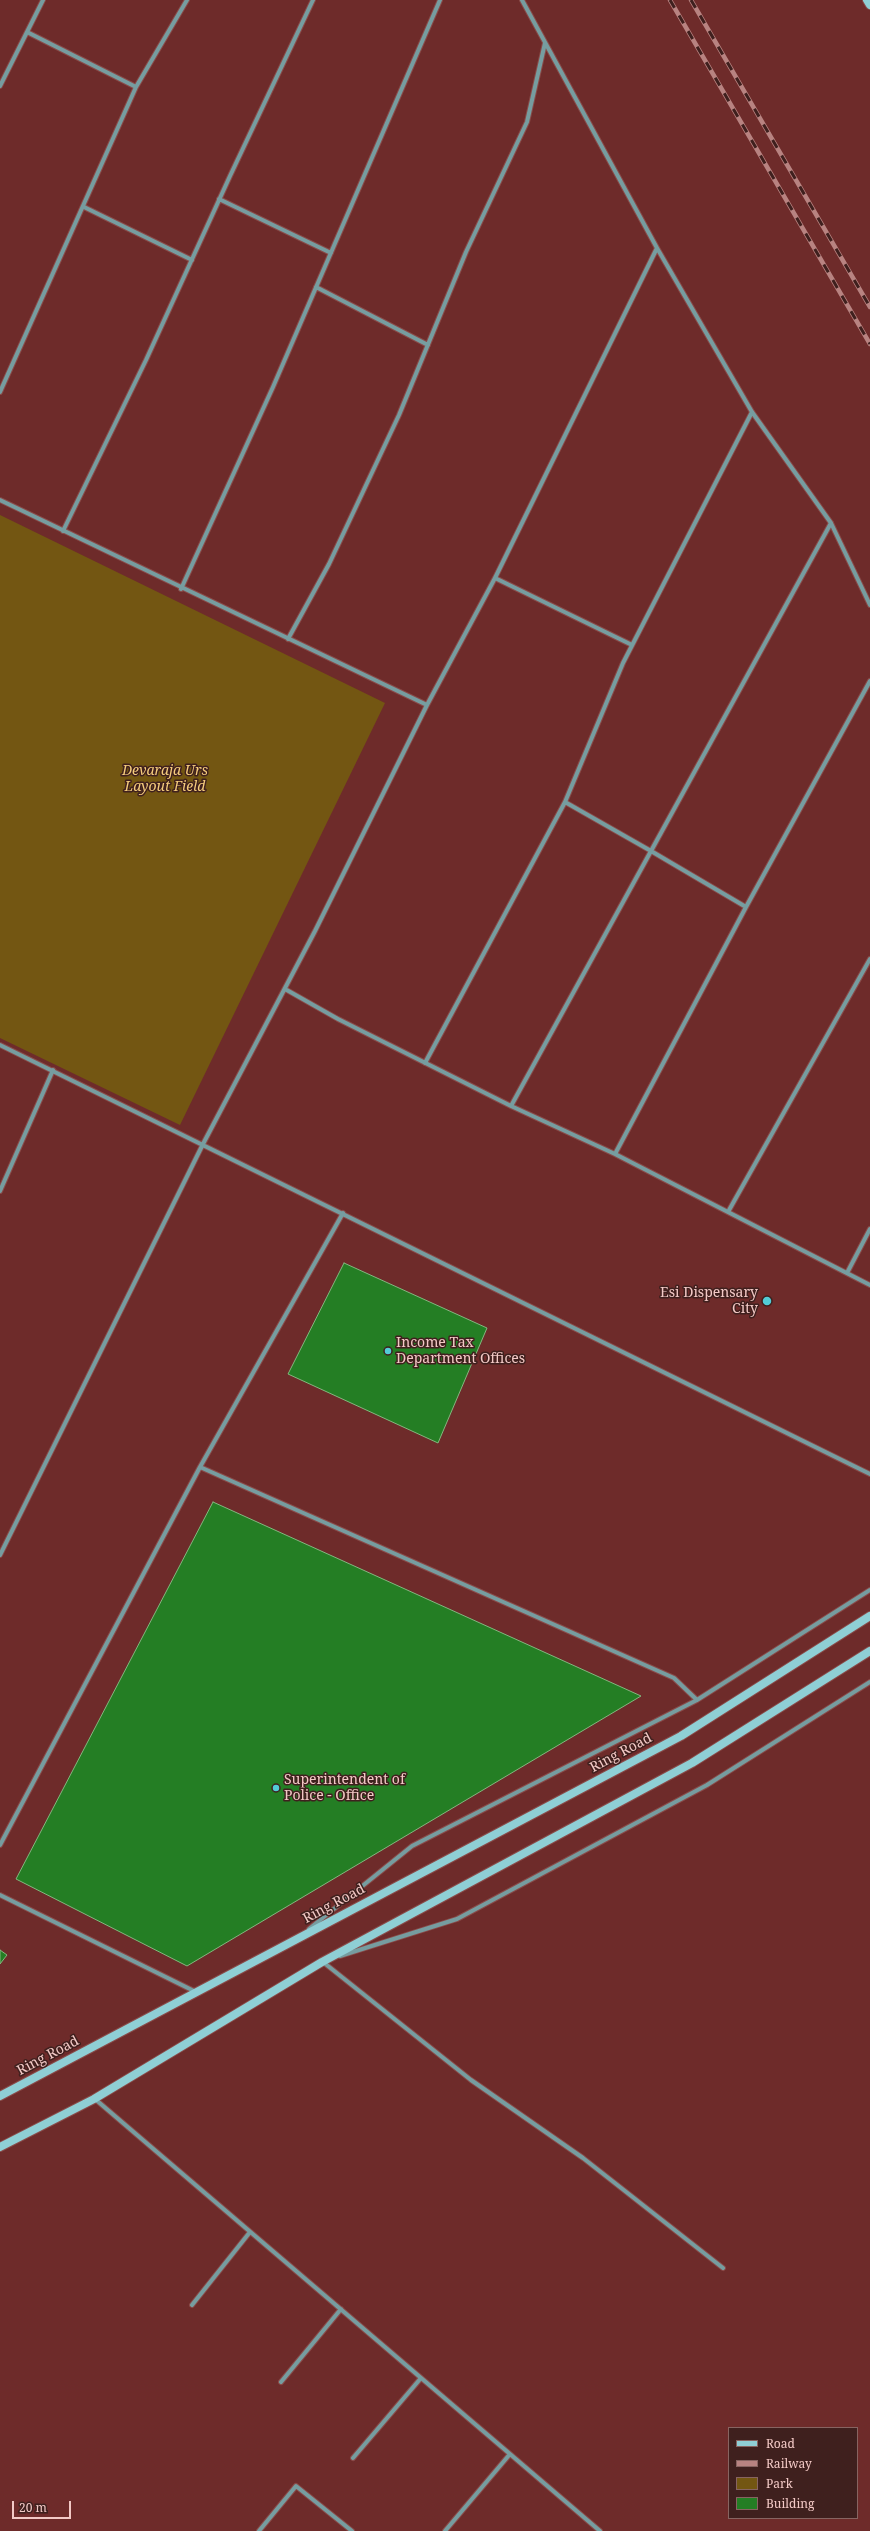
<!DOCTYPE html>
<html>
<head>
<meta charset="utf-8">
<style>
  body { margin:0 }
  #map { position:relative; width:870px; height:2531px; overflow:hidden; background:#6e2b2a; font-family:"Noto Serif",serif }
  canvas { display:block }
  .legend { position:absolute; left:728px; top:2427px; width:130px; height:92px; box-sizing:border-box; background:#3f201e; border:1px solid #876461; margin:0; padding:5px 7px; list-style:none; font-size:12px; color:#f3c9c6 }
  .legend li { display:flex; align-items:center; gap:8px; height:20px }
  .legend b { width:20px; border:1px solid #876461 }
  .scale { position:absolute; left:12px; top:2501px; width:59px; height:18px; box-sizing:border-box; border:2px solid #f3c9c6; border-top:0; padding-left:5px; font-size:12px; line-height:14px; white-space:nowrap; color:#f3c9c6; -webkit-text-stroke:3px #3f201e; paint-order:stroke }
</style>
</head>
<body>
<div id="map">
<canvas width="870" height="2531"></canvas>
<ul class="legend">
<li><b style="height:5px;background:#8fcfd5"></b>Road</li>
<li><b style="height:5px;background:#b88381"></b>Railway</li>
<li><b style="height:11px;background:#735612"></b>Park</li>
<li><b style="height:11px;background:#247e24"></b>Building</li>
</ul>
<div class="scale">20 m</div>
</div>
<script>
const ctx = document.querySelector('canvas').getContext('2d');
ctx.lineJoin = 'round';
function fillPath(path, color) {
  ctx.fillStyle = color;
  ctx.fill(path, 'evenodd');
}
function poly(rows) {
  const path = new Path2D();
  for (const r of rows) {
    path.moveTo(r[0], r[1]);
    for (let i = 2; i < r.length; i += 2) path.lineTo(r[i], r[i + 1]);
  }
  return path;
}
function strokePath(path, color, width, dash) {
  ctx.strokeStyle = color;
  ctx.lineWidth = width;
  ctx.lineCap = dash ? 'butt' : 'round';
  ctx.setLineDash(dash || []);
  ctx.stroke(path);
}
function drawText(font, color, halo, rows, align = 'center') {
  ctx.font = font + ' "Noto Serif",serif';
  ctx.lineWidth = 3;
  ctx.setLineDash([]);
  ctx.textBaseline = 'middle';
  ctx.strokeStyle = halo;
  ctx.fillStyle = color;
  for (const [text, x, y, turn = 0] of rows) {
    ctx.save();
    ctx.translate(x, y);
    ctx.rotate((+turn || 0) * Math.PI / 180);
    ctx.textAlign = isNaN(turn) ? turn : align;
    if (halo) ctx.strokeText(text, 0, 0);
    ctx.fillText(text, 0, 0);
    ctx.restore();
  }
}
fillPath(poly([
  [0,515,385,703,180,1125,0,1038]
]), '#735612');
const building = poly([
  [344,1263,487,1328,438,1443,288,1374,344,1263],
  [213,1502,641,1696,187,1966,16,1879,213,1502],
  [0,1950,7,1955,0,1964,0,1950]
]);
fillPath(building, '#247e24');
strokePath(building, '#83b77f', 1);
const street = poly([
  [522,0,657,248,752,412,831,523,870,605],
  [27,32,136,87],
  [0,86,43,0],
  [219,199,331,253],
  [84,207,192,260],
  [316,287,428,345],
  [0,392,136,87,187,0],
  [0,500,427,705,315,931,203,1144,0,1555],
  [63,531,146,360,230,176,313,0],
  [495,578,632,645],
  [181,589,273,387,440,0],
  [288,639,329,564,399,415,466,252,527,122,545,43],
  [427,705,495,578,657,248],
  [746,907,651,851,831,523],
  [285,989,338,1019,511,1106,615,1154,870,1285],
  [0,1045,870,1474],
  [425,1063,565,802],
  [511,1106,651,851,565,802,623,663,752,412],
  [615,1154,746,907,870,681],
  [0,1191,53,1070],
  [728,1212,870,959],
  [847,1273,870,1229],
  [200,1467,674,1678,697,1700],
  [0,1845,200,1467,343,1213],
  [0,1895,196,1992],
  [309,1929,412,1846,697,1700,870,1590],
  [340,1956,457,1919,707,1785,870,1682],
  [323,1962,471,2080,583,2158,723,2268],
  [95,2099,600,2531],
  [192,2305,250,2232],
  [281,2382,341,2309],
  [353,2458,421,2378],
  [259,2531,296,2486,352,2531],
  [445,2531,510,2454]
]);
const secondary = poly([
  [867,0,870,5],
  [0,2096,681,1736,870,1616],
  [0,2147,94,2099,322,1962,692,1763,870,1651]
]);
strokePath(street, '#894b49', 6);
strokePath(secondary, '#894b49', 10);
strokePath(street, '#769da0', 4);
strokePath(secondary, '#8fcfd5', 8);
const rail = poly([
  [670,0,870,344],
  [691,0,870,307]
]);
strokePath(rail, '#b88381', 4.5);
strokePath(rail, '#3f201e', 3, [9]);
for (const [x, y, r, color] of [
  [767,1301,5,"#52ccd6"],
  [388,1351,4,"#52ccd6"],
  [276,1788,4,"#52ccd6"]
]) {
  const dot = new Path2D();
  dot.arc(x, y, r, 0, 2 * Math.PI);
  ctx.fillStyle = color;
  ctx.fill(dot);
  strokePath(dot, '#3f201e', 1.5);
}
drawText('italic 14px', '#f5cc7c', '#3f201e', [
  ["Devaraja Urs",165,771],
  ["Layout Field",165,787]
]);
drawText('14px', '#f3c9c6', '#3f201e', [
  ["Esi Dispensary",758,1293,"right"],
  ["City",758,1309,"right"],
  ["Income Tax",396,1343],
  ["Department Offices",396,1359],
  ["Superintendent of",284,1780],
  ["Police - Office",284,1796]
], 'left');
drawText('14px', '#f3c9c6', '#3f201e', [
  ["Ring Road",621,1753,-28],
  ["Ring Road",334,1904,-28],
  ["Ring Road",48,2056,-28]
]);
</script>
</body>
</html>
